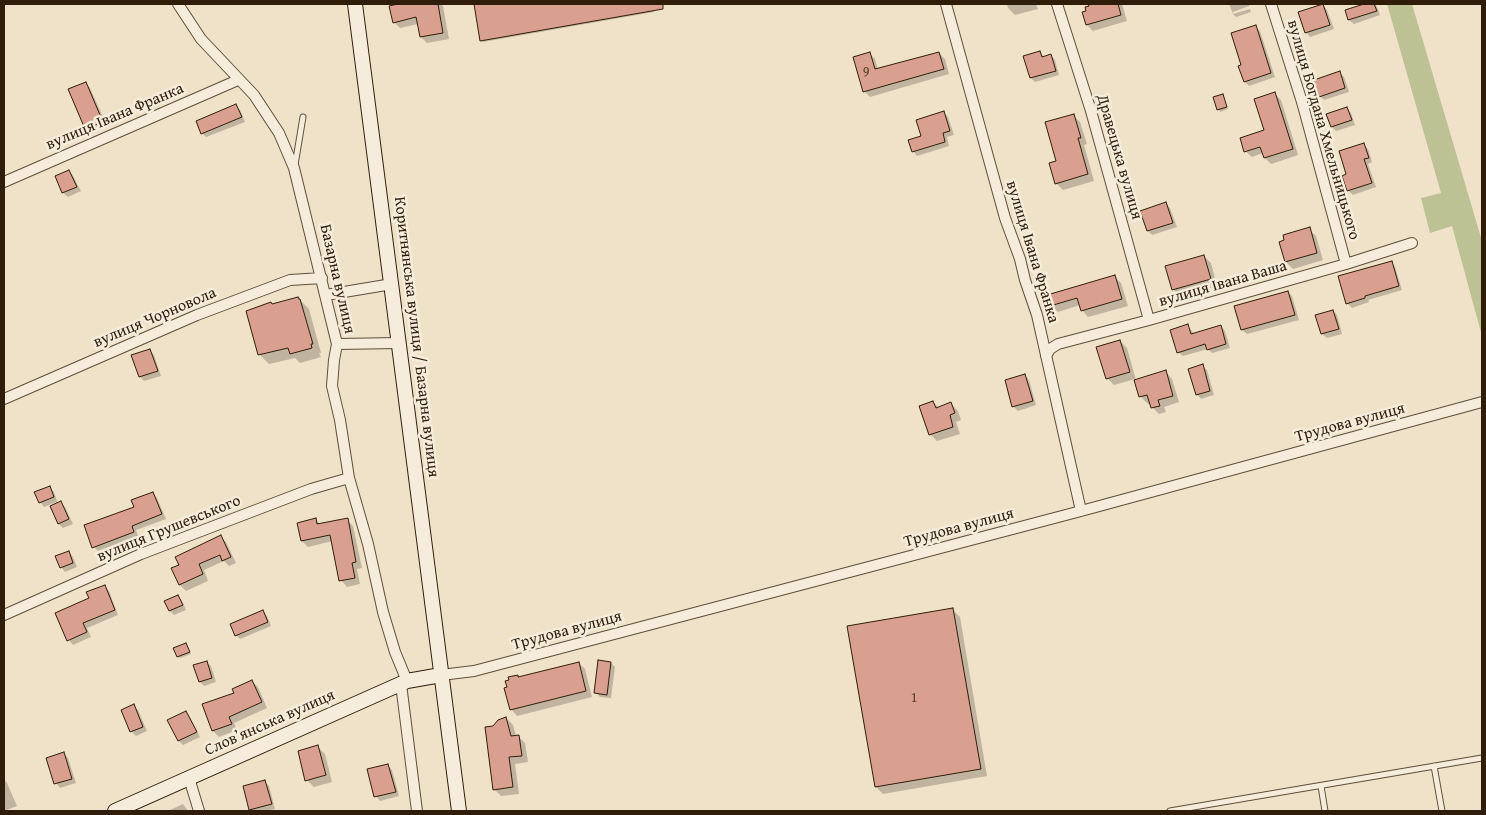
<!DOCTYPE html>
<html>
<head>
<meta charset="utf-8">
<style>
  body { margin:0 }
  #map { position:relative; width:1486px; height:815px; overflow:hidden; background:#f0e2c8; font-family:"Gentium Book Plus",serif }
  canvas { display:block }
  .frame { position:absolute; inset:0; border:5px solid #2f1d0a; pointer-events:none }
</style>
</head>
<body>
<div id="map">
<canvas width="1486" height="815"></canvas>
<div class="frame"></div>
</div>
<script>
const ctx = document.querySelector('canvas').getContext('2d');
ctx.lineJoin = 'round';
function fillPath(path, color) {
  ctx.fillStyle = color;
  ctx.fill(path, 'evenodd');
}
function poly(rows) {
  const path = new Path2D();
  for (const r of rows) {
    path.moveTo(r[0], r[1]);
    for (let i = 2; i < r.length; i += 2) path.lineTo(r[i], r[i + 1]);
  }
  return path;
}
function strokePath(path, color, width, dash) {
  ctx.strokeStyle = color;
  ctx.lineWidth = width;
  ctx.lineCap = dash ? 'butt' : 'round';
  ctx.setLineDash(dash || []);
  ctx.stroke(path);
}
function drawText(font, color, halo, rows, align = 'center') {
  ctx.font = font + ' "Gentium Book Plus",serif';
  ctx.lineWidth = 5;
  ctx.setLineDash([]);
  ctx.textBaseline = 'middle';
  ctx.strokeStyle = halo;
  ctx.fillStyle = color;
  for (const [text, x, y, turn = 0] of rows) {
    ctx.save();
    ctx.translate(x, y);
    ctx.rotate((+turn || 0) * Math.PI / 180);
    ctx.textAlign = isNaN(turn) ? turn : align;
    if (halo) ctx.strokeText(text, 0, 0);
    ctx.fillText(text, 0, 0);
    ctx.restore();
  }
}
fillPath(poly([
  [1387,4,1412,4,1482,241,1482,336,1452,226,1430,233,1421,198,1441,193]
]), '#bcc294');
fillPath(poly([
  [416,4,440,4,443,6,449,39,427,43,421,37,418,24,400,28,394,22,401,7],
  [475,4,653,4,654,12,483,42,481,40],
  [1007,4,1036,4,1038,9,1015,15,1008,8],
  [1090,4,1122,4,1127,21,1093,31,1087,25,1091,7],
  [1229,4,1249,4,1249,6,1233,12,1233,14],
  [1368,4,1375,4,1377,7,1380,15,1354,24,1349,20,1346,11],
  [1323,5,1327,10,1334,29,1310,37,1306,32],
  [1250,9,1251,12,1236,17,1233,14],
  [1255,26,1260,31,1275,77,1249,86,1245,82,1243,66],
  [1040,52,1044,57,1051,55,1055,60,1059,75,1035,82,1031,78,1025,57],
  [869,53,875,59,878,70,939,53,945,59,949,74,870,97,864,91],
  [1340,73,1344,77,1349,92,1324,100,1320,96],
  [86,83,90,88,107,126,91,133,86,129,70,90],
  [1275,94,1281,100,1298,155,1271,164,1265,158,1263,153,1252,157,1245,151,1266,130],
  [1223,95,1228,109,1220,112,1214,98],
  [236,106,240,110,245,122,206,137,202,133],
  [1347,108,1351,113,1355,125,1336,131,1332,127],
  [944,113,948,117,954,135,947,137,949,146,917,156,913,151,922,137],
  [1073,115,1080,122,1087,144,1084,145,1094,181,1063,190,1056,183,1058,162],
  [1363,144,1368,149,1372,162,1368,164,1376,187,1353,195,1348,190,1348,175],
  [69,171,73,176,81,191,68,197,63,193,56,177],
  [1166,203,1170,208,1177,227,1152,235,1148,231],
  [1309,229,1316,236,1323,260,1293,269,1286,262],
  [1204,256,1211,263,1217,286,1180,296,1173,289],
  [1391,262,1395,267,1402,290,1368,300,1369,302,1352,308,1347,303],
  [1115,277,1121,283,1128,306,1088,317,1082,310,1080,305,1058,312,1051,305],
  [1288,292,1292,296,1299,320,1247,334,1242,330,1236,307],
  [300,300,309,309,321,353,319,353,321,357,300,363,295,358,269,364,259,354,273,305],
  [1333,311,1337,315,1342,334,1327,338,1322,334,1317,316],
  [1188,326,1194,334,1221,326,1225,331,1230,348,1212,353,1208,349,1183,356,1178,352],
  [1120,341,1127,348,1136,380,1166,372,1172,379,1179,402,1164,407,1166,412,1159,414,1152,407,1151,403,1148,404,1141,397,1135,379,1114,385,1107,378],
  [150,350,154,355,161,376,144,381,140,377,133,356],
  [1202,366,1207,370,1214,395,1201,399,1197,394],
  [1025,375,1029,380,1036,405,1018,411,1013,406],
  [933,402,939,408,951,404,958,411,961,420,956,422,960,434,937,441,930,434],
  [50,488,54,492,58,504,61,503,65,507,73,524,63,528,59,524,56,502,44,507,40,502],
  [153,493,157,498,166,519,136,530,138,536,98,551,94,547],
  [316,520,321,525,347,520,353,526,362,568,357,569,360,584,347,587,341,580,333,541,308,547,302,541],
  [220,536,226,542,236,563,229,566,224,561,204,570,208,581,186,591,180,585,173,569,180,566],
  [69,552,73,557,77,567,65,572,61,567],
  [104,586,109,591,118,615,87,628,91,637,73,645,69,640,57,614,90,599],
  [178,596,182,601,186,610,174,615,170,611],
  [953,610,960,617,987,776,883,794,876,787,849,627],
  [262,611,267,616,271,626,240,639,236,635],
  [186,644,191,654,180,658,178,656],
  [206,662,211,666,216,682,204,686,200,682],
  [579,663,585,669,592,697,517,716,511,709,517,676,519,678],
  [611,663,615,667,611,698,600,697,596,693],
  [252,681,258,687,267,708,234,723,237,730,219,737,213,731,204,705,235,694],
  [133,706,138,710,147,731,136,736,131,731,122,710],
  [186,712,190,717,200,737,183,745,179,741],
  [506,718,513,725,516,736,518,736,525,743,528,762,515,764,519,794,501,796,494,789,493,728],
  [318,747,325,754,332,782,314,787,307,780],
  [64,754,68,758,76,783,60,788,56,783],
  [388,765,392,770,399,796,380,801,376,796],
  [4,779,7,783,17,806,4,811],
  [265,782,269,786,275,809,265,811,252,811,250,810],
  [183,804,188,811,168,811]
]), '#0003');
const building = poly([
  [398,4,438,4,443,33,420,37,416,17,393,23,389,6,398,4],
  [474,4,663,4,663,9,480,41,474,4],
  [1088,4,1118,4,1121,15,1086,25,1082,12,1086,11,1085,7,1089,6,1088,4],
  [1323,4,1330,25,1305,33,1298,12,1323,4],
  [1364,4,1374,4,1377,11,1348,20,1345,10,1364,4],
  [1256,25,1271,73,1244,82,1238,66,1241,65,1231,33,1256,25],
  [1040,51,1042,57,1051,54,1056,71,1030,78,1023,56,1040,51],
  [870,52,875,69,939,52,944,69,863,92,853,57,870,52],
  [1340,71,1345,88,1319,97,1314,80,1340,71],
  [86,82,103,122,85,129,68,89,86,82],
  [1275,92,1293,149,1264,158,1260,147,1244,152,1240,138,1264,130,1254,99,1275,92],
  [1223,94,1227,107,1217,110,1213,97,1223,94],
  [236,104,242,117,201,134,196,121,236,104],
  [1347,107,1352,120,1331,127,1326,114,1347,107],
  [944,111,950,131,943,133,945,142,912,152,908,140,921,136,916,120,944,111],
  [1074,114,1081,138,1078,138,1088,174,1055,184,1049,163,1056,161,1045,122,1074,114],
  [1364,143,1369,158,1364,159,1372,183,1347,191,1342,176,1346,174,1339,151,1364,143],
  [69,170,77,187,62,193,55,176,69,170],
  [1166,202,1173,223,1147,231,1140,211,1166,202],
  [1310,227,1317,253,1285,262,1279,242,1284,240,1283,235,1310,227],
  [1204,255,1211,279,1172,290,1165,266,1204,255],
  [1392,261,1399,286,1365,296,1365,298,1346,304,1338,276,1392,261],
  [1115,275,1122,299,1081,311,1077,298,1050,306,1047,295,1115,275],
  [1288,291,1295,315,1241,330,1234,306,1288,291],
  [298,297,299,299,300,299,313,344,311,344,312,348,290,354,288,348,258,355,246,311,271,302,272,304,298,297],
  [1333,310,1339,329,1321,334,1315,315,1333,310],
  [1188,324,1191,334,1221,325,1226,344,1207,350,1205,344,1177,353,1170,330,1188,324],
  [1120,340,1130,372,1106,379,1096,347,1120,340],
  [150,349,158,371,139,377,131,355,150,349],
  [1203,364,1210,391,1196,395,1188,369,1203,364],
  [1166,370,1173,396,1158,400,1160,406,1151,408,1147,395,1139,397,1134,380,1166,370],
  [1025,374,1033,401,1012,407,1005,380,1025,374],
  [933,401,936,408,951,402,955,413,950,415,953,427,929,435,919,406,933,401],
  [50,486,54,497,39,503,34,492,50,486],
  [153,492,162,514,132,526,134,532,92,548,84,525,134,507,131,500,153,492],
  [61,501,69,519,58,524,50,506,61,501],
  [316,518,317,524,348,518,356,562,352,563,355,578,339,581,330,535,301,541,297,523,316,518],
  [221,535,231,557,222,561,220,555,199,564,203,574,179,585,171,568,179,565,175,557,221,535],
  [69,551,73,563,60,568,55,556,69,551],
  [105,585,115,610,83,623,87,632,67,641,55,613,89,598,86,592,105,585],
  [178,595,183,605,169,611,164,601,178,595],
  [953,608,981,769,875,787,847,626,953,608],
  [263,610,268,622,235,636,230,624,263,610],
  [186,643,190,652,177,657,173,648,186,643],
  [598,660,611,662,607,695,594,693,598,660],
  [207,661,212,678,199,682,193,665,207,661],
  [579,662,586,691,510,710,504,688,507,687,505,681,509,680,508,677,518,675,518,677,579,662],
  [252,680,262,702,229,717,232,724,212,731,202,704,234,693,232,689,252,680],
  [134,704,143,727,130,732,121,710,134,704],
  [186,711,197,732,178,741,167,720,186,711],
  [506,717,511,736,519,735,522,756,509,757,513,787,493,790,485,727,493,726,498,720,506,717],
  [318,745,326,775,305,781,298,751,318,745],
  [64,752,72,779,54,784,46,758,64,752],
  [388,764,396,792,374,797,367,769,388,764],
  [265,780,272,804,249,810,243,786,265,780]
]);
fillPath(building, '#d99f8f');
strokePath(building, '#2f1d0a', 1);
const lane = poly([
  [295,165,303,117],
  [1434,766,1442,811],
  [1321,786,1325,811],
  [1170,811,1482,758]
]);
const street = poly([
  [178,4,201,39,254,95,279,133,294,168,337,344,334,360,332,386,340,420,349,478,368,544,383,612,395,652,407,681],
  [946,4,1005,218,1020,259,1025,280,1037,315,1081,511],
  [1057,4,1091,111,1149,320],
  [1271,4,1302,102,1346,264],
  [4,182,238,80],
  [326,295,392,284],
  [337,344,399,343],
  [1046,356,1050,349,1058,344,1149,320,1346,264,1412,243],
  [4,399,197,315,290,280,322,278],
  [4,615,141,554,311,489,349,478],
  [441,675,474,671,1081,511,1482,402],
  [401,684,417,811],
  [189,778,199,811]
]);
const secondary = poly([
  [355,4,459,811],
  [115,811,407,681,441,675]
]);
strokePath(lane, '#5f4e3a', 7);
strokePath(street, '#5f4e3a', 12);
strokePath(secondary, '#2f1d0a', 16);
strokePath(lane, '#f5ecdb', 5);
strokePath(street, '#f5ecdb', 10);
strokePath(secondary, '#f5ecdb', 14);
drawText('14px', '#5a3e2b', null, [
  ["9",866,72],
  ["1",914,698]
]);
drawText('16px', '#2f1d0a', '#f5ecdb', [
  ["вулиця Івана Франка",115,117,-23],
  ["вулиця Богдана Хмельницького",1323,130,74],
  ["Дравецька вулиця",1119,157,74],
  ["вулиця Івана Франка",1032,252,73],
  ["Базарна вулиця",337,279,77],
  ["вулиця Івана Ваша",1223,284,-16],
  ["вулиця Чорновола",155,318,-23],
  ["Коритнянська вулиця / Базарна вулиця",416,337,83],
  ["Трудова вулиця",1350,423,-15],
  ["Трудова вулиця",959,528,-15],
  ["вулиця Грушевського",169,529,-22],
  ["Трудова вулиця",567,631,-15],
  ["Словʼянська вулиця",270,723,-24]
]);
</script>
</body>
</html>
